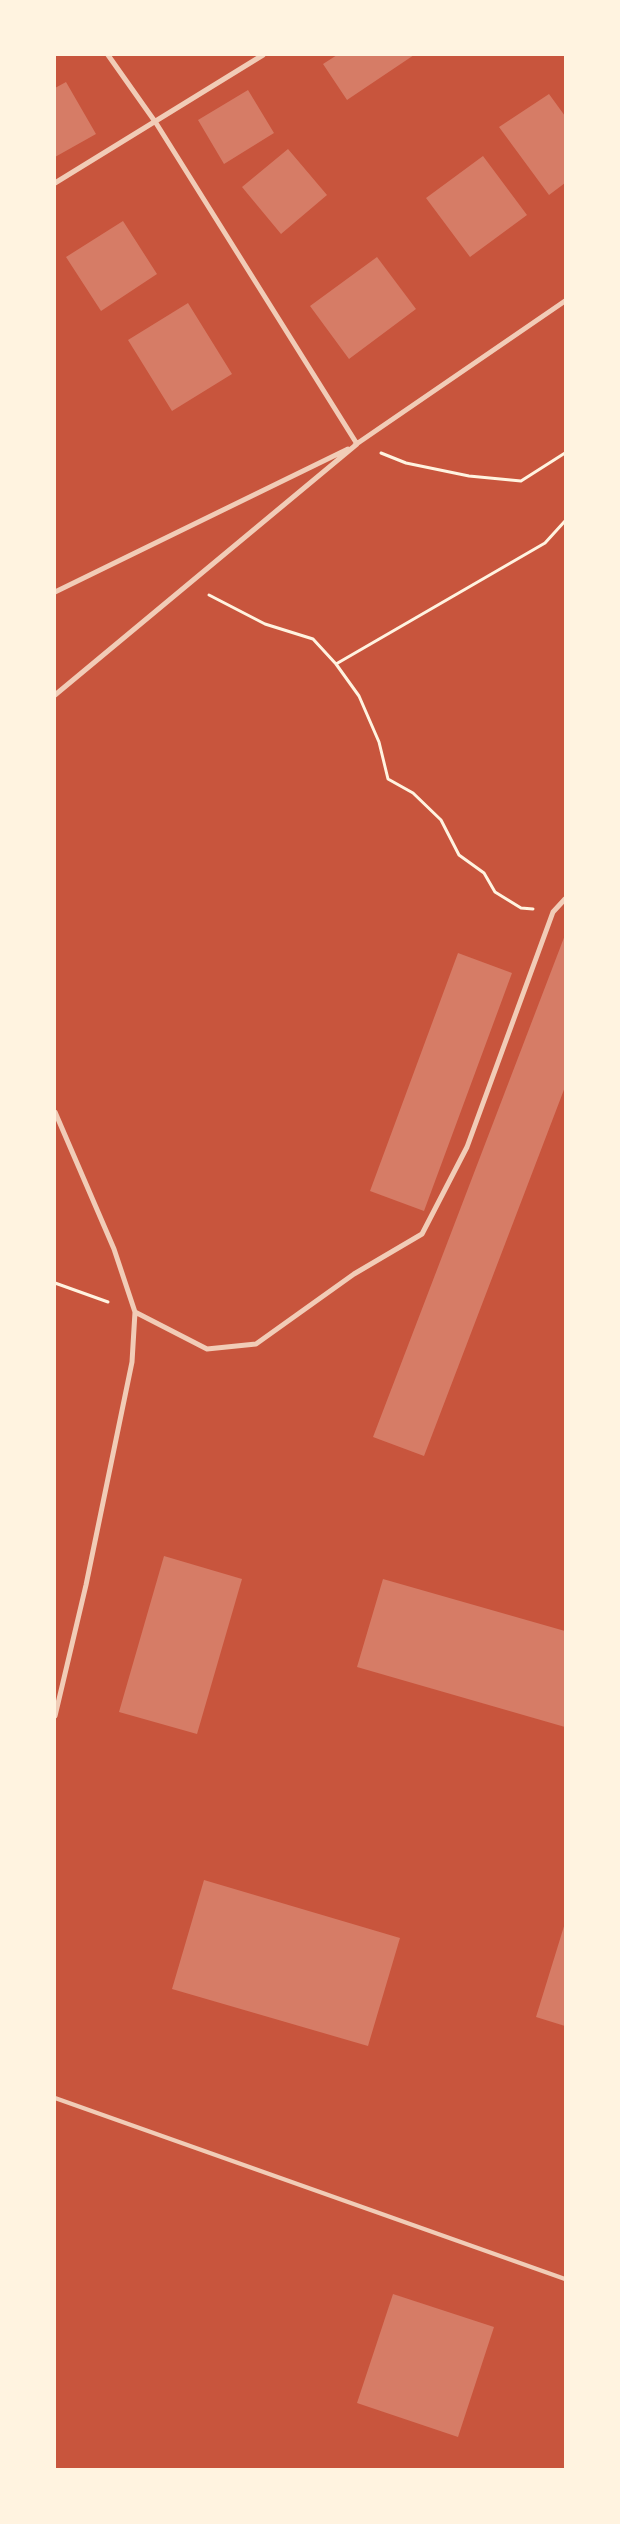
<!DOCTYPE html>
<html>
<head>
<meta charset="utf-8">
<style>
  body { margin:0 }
  #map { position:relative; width:620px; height:2524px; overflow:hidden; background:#c8553d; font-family:"IBM Plex Serif",serif }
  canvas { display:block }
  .frame { position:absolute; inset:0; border:56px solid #fff3e0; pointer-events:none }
</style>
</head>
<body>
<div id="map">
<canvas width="620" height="2524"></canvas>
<div class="frame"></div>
</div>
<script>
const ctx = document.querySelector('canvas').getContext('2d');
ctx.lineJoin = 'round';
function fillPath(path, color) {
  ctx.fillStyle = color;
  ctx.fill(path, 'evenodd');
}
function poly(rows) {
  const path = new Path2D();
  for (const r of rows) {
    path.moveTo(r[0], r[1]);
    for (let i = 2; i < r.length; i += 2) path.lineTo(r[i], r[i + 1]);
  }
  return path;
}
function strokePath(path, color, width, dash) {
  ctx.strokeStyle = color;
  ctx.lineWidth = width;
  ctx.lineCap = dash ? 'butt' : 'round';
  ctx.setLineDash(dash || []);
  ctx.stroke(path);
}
fillPath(poly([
  [337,55,414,55,347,100,323,64],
  [66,82,96,134,55,157,55,88],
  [248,90,274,133,224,164,198,120],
  [549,94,565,116,565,183,549,195,499,127],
  [288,149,327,195,281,234,242,187],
  [483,156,527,215,470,257,426,198],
  [123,221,157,274,101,311,66,257],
  [377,257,416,309,349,359,310,306],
  [188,303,232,374,172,411,128,340],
  [565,935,565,1087,424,1456,373,1437],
  [458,953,512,973,424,1211,370,1191],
  [164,1556,242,1579,197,1734,119,1712],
  [383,1579,565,1631,565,1727,357,1667],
  [204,1880,400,1938,368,2046,172,1989],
  [565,1923,565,2026,536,2017],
  [393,2294,494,2327,458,2437,357,2403]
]), '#d67c66');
strokePath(poly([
  [381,453,406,463,469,476,521,481,565,453],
  [209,595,265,624,313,639,336,664,359,696,379,742,388,779,413,793,441,820,459,855,484,873,495,892,521,908,533,909],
  [336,664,545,543,565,521],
  [55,1283,108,1302]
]), '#fff3e0', 3);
strokePath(poly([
  [55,2098,565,2279]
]), '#f1ccb7', 4);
strokePath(poly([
  [55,183,263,55],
  [355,445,565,301],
  [55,592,348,449],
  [55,695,357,444,156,123,108,55],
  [55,1112,114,1249,135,1312,132,1362,86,1585,55,1716],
  [135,1312,207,1349,256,1344,354,1274,422,1234,467,1147,553,912,565,899]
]), '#f1ccb7', 5);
</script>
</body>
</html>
